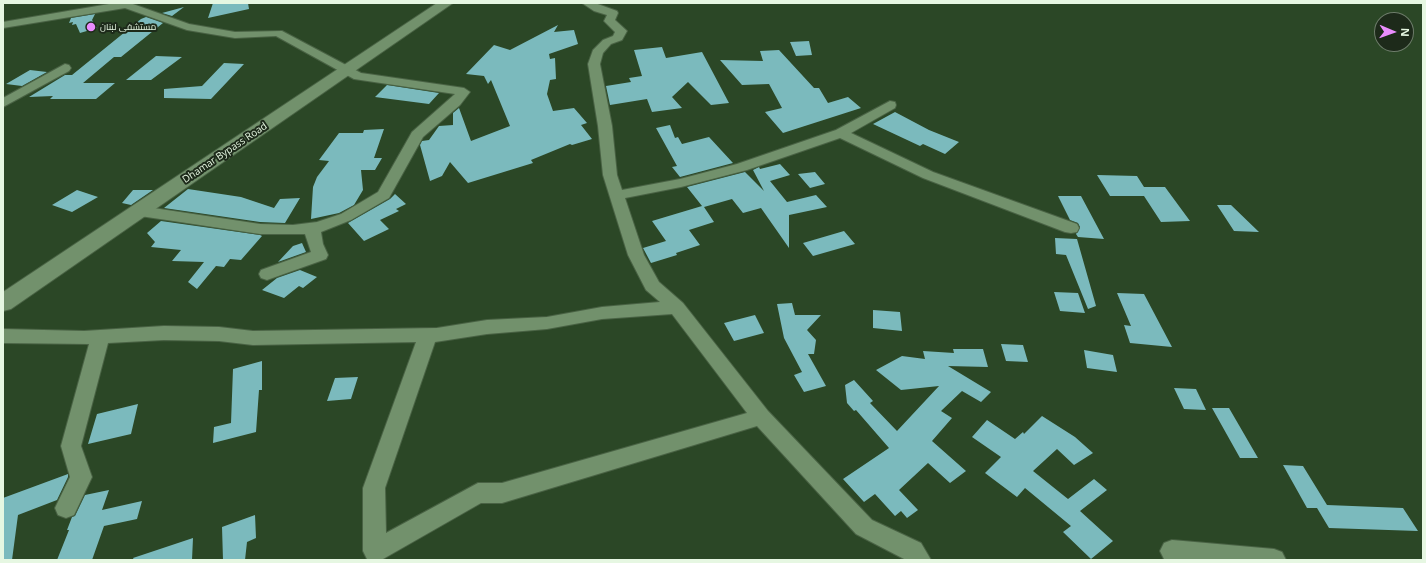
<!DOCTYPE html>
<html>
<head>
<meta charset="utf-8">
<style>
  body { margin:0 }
  #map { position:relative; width:1426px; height:563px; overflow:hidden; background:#2b4726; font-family:"Open Sans",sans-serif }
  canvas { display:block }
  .frame { position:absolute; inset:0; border:4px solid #e6f7e2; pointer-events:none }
  .north { position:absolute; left:1374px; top:12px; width:40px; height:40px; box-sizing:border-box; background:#1d2a1a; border:1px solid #6d7c6a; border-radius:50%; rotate:92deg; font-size:11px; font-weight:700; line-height:16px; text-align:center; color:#e6f7e2 }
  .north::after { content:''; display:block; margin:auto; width:14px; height:18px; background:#ea8dfd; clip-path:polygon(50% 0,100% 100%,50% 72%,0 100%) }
</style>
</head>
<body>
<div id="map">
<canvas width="1426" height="563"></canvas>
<div class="frame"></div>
<div class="north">N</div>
</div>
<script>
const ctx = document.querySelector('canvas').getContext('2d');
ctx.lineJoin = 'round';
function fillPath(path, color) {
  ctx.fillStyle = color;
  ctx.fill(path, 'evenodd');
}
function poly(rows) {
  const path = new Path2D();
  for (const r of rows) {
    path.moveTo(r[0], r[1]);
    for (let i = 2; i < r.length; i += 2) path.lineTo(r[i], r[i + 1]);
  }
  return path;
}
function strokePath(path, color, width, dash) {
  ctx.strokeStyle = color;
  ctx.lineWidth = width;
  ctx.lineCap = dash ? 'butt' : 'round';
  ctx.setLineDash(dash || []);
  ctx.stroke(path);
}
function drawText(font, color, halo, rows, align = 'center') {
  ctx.font = font + ' "Open Sans",Cairo,sans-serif';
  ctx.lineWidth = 4;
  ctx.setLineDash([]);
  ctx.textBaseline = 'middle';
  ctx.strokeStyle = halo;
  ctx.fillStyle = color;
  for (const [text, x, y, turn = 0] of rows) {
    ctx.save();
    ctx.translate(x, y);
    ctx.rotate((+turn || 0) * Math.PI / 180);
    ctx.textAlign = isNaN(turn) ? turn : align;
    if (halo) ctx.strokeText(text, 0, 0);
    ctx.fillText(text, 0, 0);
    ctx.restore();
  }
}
fillPath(poly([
  [213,3,248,3,249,9,208,18],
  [184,7,172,16,162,13],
  [95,14,92,20,97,28,80,33,76,24,72,25,73,22,69,23,71,18],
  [146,17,163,23,121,57,114,57,83,83,115,83,96,99,50,99,53,96,29,97,65,75,72,75,141,19],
  [558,25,554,32,574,30,578,44,549,54,550,59,555,58,556,79,550,80,547,94,553,111,574,108,587,123,581,125,592,139,572,145,570,144,531,160,533,163,468,183,450,162,442,176,430,181,420,145,422,141,429,140,439,126,453,125,453,113,459,108,471,141,510,126,491,80,488,84,484,76,466,74,494,45,510,50],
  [809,41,812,55,796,56,790,42],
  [662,47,666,58,702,52,729,103,711,105,688,82,672,97,682,108,652,112,647,99,610,105,606,86,631,82,629,78,642,76,634,50],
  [779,50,814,88,819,88,828,103,848,97,861,108,783,133,765,112,782,108,769,84,742,85,720,60,763,61,760,51],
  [156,56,182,57,151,80,126,80],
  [224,63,244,64,211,99,164,98,164,89,202,86],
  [30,70,47,72,22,86,6,84],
  [387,85,439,93,429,104,375,97],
  [895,112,929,130,959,142,945,154,923,144,920,146,873,124],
  [670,125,675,138,678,137,682,144,709,137,733,163,680,177,672,167,677,166,656,128],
  [384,129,374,158,382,158,375,170,361,170,363,190,354,205,339,213,311,219,313,187,317,177,329,161,319,160,339,133,363,133,364,130],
  [780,164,790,175,770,181,787,202,816,195,827,207,789,215,789,248,761,208,743,213,732,199,704,207,714,222,689,230,700,245,676,253,677,255,651,263,643,248,666,241,652,221,702,206,687,187,745,172,764,191,753,170,759,167,760,169],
  [815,172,825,184,810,188,798,174],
  [1097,175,1137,176,1144,187,1165,187,1190,221,1161,222,1144,196,1110,196],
  [188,189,241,197,274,208,280,199,300,198,285,223,260,222,164,208],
  [77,190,98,197,72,212,52,205],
  [133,190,153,190,131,205,122,203],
  [395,194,406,204,396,209,399,211,380,220,389,229,364,241,348,223,390,199],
  [1058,196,1081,196,1104,239,1078,237,1076,234,1080,227,1078,223,1070,220],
  [1217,205,1231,205,1259,232,1234,231],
  [161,221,260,235,262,236,241,260,230,259,224,267,216,266,197,289,188,282,204,262,172,261,181,250,151,247,155,242,147,233],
  [844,231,855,244,813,256,803,243],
  [1055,238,1077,239,1096,306,1088,309,1066,255,1056,254],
  [302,243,306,252,278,262,293,246],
  [300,270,317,277,303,288,299,286,284,298,262,290,277,278],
  [1054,292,1078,293,1085,313,1060,311],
  [1117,293,1144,294,1172,347,1130,343,1124,325,1131,326],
  [792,303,795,315,821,315,807,330,816,340,814,354,808,354,826,386,804,392,794,375,802,372,784,338,777,304],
  [873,310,900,312,902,331,873,328],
  [755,315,764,333,734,341,724,323],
  [1001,344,1023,345,1028,362,1006,361],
  [953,349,983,349,988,367,948,366,991,392,981,402,962,391,941,411,952,418,932,441,966,471,950,483,928,463,899,490,918,510,907,518,901,511,895,516,875,494,864,502,843,479,889,448,856,410,854,411,847,403,845,385,854,380,873,401,870,403,897,431,939,386,901,390,876,370,902,356,925,359,923,351,954,353],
  [1084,350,1113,355,1117,372,1087,368],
  [262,361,262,390,259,390,256,432,213,443,214,427,231,423,233,369],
  [358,377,351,399,327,401,335,378],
  [1174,388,1196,389,1206,410,1184,409],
  [138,404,131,434,88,444,97,414],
  [1212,408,1229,408,1258,458,1240,458],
  [1042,416,1075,437,1093,453,1074,465,1057,449,1033,471,1068,499,1094,479,1107,490,1080,511,1113,541,1091,559,1063,532,1071,526,1025,488,1017,497,985,473,1001,457,972,437,987,420,1015,439,1023,432,1024,434],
  [1283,465,1303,466,1327,505,1403,508,1418,531,1329,528,1317,508,1307,508],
  [68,474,68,477,57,500,18,515,12,560,3,560,3,498],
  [109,490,102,510,142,501,137,519,104,526,92,560,57,560,69,530,67,530,72,517,75,516,85,495],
  [255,515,256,538,247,542,245,560,223,560,222,527],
  [193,538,192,560,134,560,133,558]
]), '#7bbabd');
const street = poly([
  [115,3,130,3,189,24,235,32,282,31,361,73,464,88,470,92,460,105,423,137,389,198,351,220,321,232,323,244,328,255,326,259,267,280,261,278,259,274,261,270,311,252,305,234,260,234,140,216,135,214,132,211,135,208,140,206,260,224,293,225,317,222,341,214,378,192,412,132,455,94,354,79,276,36,235,38,187,30,125,8,3,28,3,22,115,3],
  [582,3,595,3,617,11,618,13,615,20,627,31,622,40,611,44,603,53,600,64,612,126,617,175,622,190,680,179,737,164,836,130,890,101,895,102,896,105,895,108,851,133,933,172,1077,224,1079,228,1077,232,1071,233,1065,232,923,178,840,138,747,170,681,187,625,198,644,255,659,282,683,303,768,411,872,520,921,543,931,560,906,560,856,534,757,426,502,503,481,503,383,559,367,559,363,551,363,488,416,342,253,345,219,341,164,340,108,343,81,446,92,477,74,515,66,518,58,515,55,508,70,477,61,446,89,344,3,343,3,329,84,331,164,326,219,327,253,331,437,328,487,320,547,317,602,307,660,302,646,290,628,255,603,175,598,126,588,64,593,50,603,40,613,36,615,32,604,21,607,15,594,11,582,3],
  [672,314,747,413,502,483,478,483,386,533,385,488,435,342,487,334,547,329,602,319,672,314],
  [65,64,69,65,71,68,69,71,3,107,3,98,65,64],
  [1172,540,1274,549,1282,552,1286,560,1167,560,1164,559,1160,551,1164,543,1172,540]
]);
const secondary = poly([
  [437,3,453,3,11,309,3,311,3,292,437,3]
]);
strokePath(street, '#496244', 2);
strokePath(secondary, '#496244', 2);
fillPath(street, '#72916c');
fillPath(secondary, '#72916c');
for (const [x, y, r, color] of [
  [91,27,5,"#ea8dfd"]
]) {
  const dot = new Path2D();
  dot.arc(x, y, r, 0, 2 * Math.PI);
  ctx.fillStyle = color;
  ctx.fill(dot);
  strokePath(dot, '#1d2a1a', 1.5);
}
drawText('9px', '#e6f7e2', '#1d2a1a', [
  ["مستشفى لبنان",100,27]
], 'left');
drawText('10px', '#e6f7e2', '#1d2a1a', [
  ["Dhamar Bypass Road",225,153,-34]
]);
</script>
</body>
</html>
